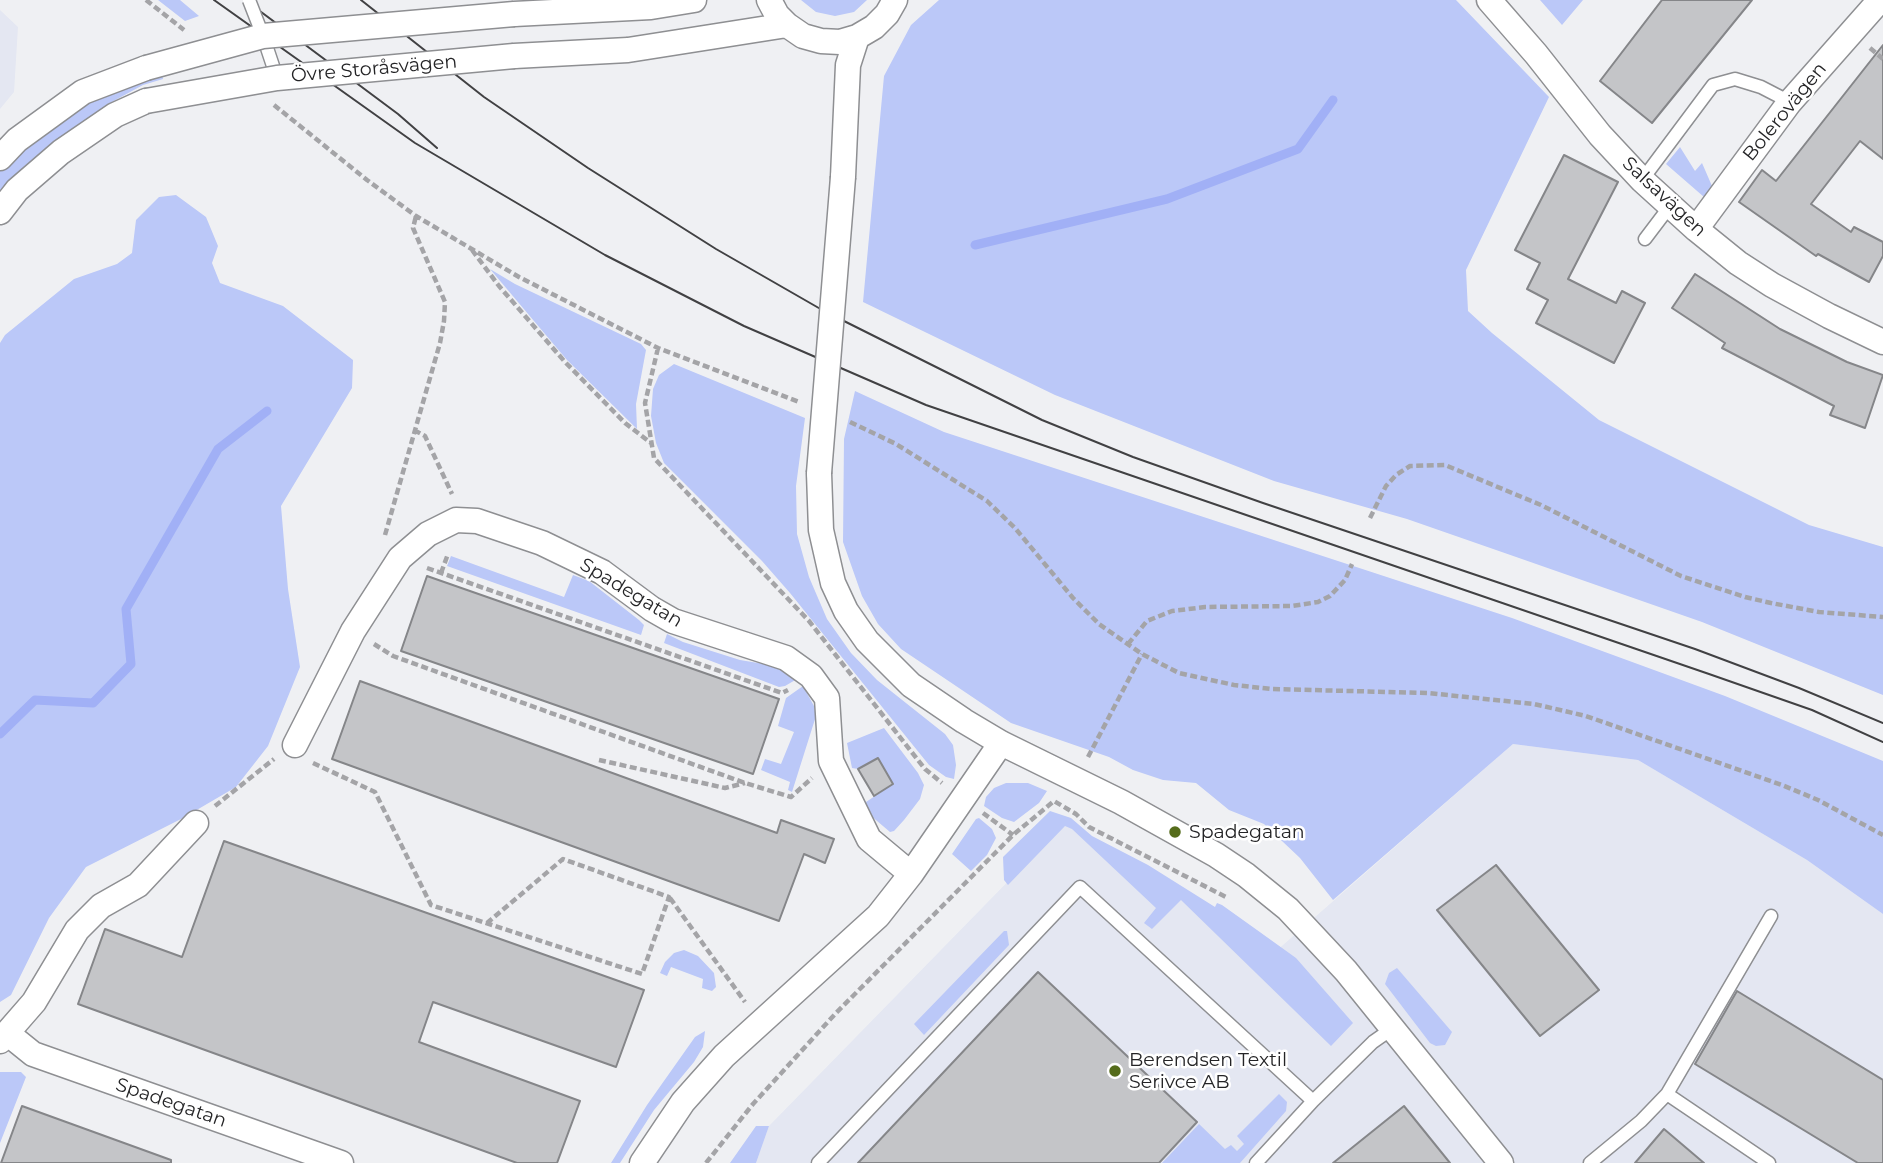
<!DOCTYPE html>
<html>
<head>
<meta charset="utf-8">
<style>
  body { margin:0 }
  canvas { display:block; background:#eff0f3 }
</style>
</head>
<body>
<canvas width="1883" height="1163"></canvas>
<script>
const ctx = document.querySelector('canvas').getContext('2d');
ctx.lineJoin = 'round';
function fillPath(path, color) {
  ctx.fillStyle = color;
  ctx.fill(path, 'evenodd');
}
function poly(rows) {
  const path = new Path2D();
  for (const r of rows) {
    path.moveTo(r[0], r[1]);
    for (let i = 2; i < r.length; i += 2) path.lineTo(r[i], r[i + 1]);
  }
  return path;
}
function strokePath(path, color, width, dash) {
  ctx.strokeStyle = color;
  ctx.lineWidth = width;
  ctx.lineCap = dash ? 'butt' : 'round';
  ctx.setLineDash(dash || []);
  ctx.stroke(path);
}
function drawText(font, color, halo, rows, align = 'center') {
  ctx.font = font + ' Montserrat,sans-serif';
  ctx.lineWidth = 5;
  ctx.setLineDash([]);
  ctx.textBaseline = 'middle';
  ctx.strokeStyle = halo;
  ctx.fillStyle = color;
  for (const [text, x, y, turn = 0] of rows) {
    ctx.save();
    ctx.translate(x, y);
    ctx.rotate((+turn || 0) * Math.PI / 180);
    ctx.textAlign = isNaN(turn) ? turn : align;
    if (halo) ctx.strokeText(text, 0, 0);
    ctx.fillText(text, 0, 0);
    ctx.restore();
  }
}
fillPath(poly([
  [0,10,18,27,14,92,0,109],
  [1513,744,1638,760,1807,860,1883,914,1883,1163,756,1163,769,1126,1069,819,1092,839,1275,952]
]), '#e4e7f2');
fillPath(poly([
  [158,0,180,0,199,16,185,21],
  [801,0,867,0,854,12,835,16,816,12],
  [939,0,1456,0,1549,97,1466,270,1468,311,1492,333,1599,420,1809,525,1883,547,1883,695,1702,622,1519,558,1407,519,1274,481,1055,395,863,302,884,76,911,25],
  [1540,0,1583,0,1562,25],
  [162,74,163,79,143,85,108,104,0,196,0,168,22,148,89,102],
  [1680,147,1695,171,1702,163,1712,186,1704,197,1666,164],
  [176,195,206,217,218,246,212,263,220,283,283,306,353,360,352,388,281,506,288,589,300,667,268,746,236,787,183,818,86,867,49,918,11,995,0,1002,0,343,5,335,74,279,117,264,132,253,136,220,159,197],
  [490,269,515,284,641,344,646,350,636,404,637,429,567,360],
  [674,364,805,418,796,486,797,534,809,577,827,619,851,653,877,680,945,734,953,745,956,765,954,779,946,777,929,765,790,593,762,561,664,463,656,443,651,416,653,389,659,375],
  [855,391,944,432,1512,618,1725,696,1883,761,1883,914,1807,860,1638,760,1513,744,1333,900,1300,858,1264,824,1229,810,1196,783,1163,780,1133,770,1109,757,1011,723,901,649,878,624,862,596,843,542,844,439],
  [451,556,564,597,573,575,589,581,639,620,644,625,641,635,447,566],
  [667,634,683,642,740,660,776,666,797,679,785,686,779,687,664,643],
  [803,686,814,706,816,716,792,792,788,790,790,782,761,770,765,759,781,764,794,732,778,726,786,698],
  [884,728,918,773,924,785,920,799,904,820,894,831,890,832,870,815,863,804,893,784,878,758,858,769,852,768,847,743],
  [1006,783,1028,783,1047,791,1039,803,1014,822,1002,818,984,806,986,797,994,788],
  [1050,811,1071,818,1092,836,1148,865,1215,907,1217,903,1222,905,1257,930,1296,958,1353,1023,1331,1046,1181,900,1152,929,1144,923,1156,908,1072,829,1065,826,1008,885,1004,880,1003,857],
  [979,818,992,829,996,838,987,855,971,871,952,854,976,819],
  [1004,931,1007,931,1009,945,924,1035,914,1024],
  [684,950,698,956,714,973,716,987,712,991,702,988,703,979,671,967,667,976,660,973,665,962,674,953],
  [1397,968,1452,1032,1445,1045,1436,1046,1430,1043,1385,984,1389,973],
  [705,1031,703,1047,694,1062,654,1110,620,1163,611,1163,647,1105,695,1037],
  [0,1072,21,1072,26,1077,0,1143],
  [1279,1094,1287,1102,1286,1111,1240,1163,1162,1163,1199,1124,1225,1149,1231,1145,1237,1151,1244,1144,1237,1136],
  [756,1126,769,1126,756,1163,730,1163]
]), '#bbc8f8');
strokePath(poly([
  [975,245,1167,199,1298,149,1333,100],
  [0,734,35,700,93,703,131,664,126,609,218,449,267,411]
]), '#a1b0f6', 9);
const building = poly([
  [1662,0,1752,0,1652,123,1600,81,1662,0],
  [1883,45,1883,159,1860,141,1811,204,1851,232,1854,227,1883,242,1883,256,1869,282,1818,254,1816,256,1739,202,1762,170,1776,181,1883,45],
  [1564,155,1618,182,1568,279,1616,303,1622,291,1645,303,1614,363,1536,323,1548,300,1527,289,1540,263,1515,250,1564,155],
  [1695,274,1780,329,1847,362,1883,375,1865,428,1830,415,1834,406,1722,348,1725,343,1672,308,1695,274],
  [427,576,779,699,753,774,401,651,427,576],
  [360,681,777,833,781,820,834,839,825,863,804,854,779,921,332,759,360,681],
  [878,758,893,784,874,796,858,769,878,758],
  [224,841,644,990,616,1067,433,1002,419,1042,580,1101,557,1163,517,1163,78,1004,105,929,182,957,224,841],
  [1496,865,1599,990,1540,1036,1437,910,1496,865],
  [1038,972,1197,1122,1159,1163,858,1163,1038,972],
  [1737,991,1883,1080,1883,1163,1858,1163,1695,1064,1737,991],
  [22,1106,171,1160,171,1163,1,1163,22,1106],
  [1404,1106,1450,1163,1333,1163,1404,1106],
  [1664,1129,1704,1163,1635,1163,1664,1129]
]);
fillPath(building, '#c4c5c8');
strokePath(building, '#858689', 2);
const lane = poly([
  [263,36,277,78],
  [1642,180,1713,85,1735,79,1761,87,1790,102],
  [1645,239,1670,206],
  [1667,1094,1771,916],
  [818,1163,1080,887,1313,1101],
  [1256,1163,1313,1101,1373,1042,1393,1028],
  [1590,1163,1641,1121,1667,1094,1769,1163]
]);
const street = poly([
  [769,0,777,15,787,25,803,36,821,41,840,42,857,37,874,27,887,14,895,0],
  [1489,0,1536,54,1600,135,1642,180,1696,229,1738,263,1772,285,1829,316,1883,342],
  [514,14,651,7,694,0],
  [514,56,628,50,787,25],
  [0,158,17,140,83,92,146,68],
  [843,177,848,65,857,37],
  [0,212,17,190,61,152,115,115,146,101],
  [1696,229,1789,103,1880,0],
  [819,473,821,530,833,583,846,611,867,641,911,685,964,721,1001,743,1121,802,1216,855,1246,875,1288,909,1346,971,1501,1163],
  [295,745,353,631,400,558,428,534,456,520,477,521,542,543,602,572,652,609,673,621,786,658,811,676,827,698,831,761,869,839,911,874],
  [7,1033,33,1054,341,1163],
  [0,1041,34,1002,77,930,101,906,138,885,196,823],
  [642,1163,683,1102,724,1056,878,916,911,874,1001,743]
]);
strokePath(lane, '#8e8f92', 15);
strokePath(street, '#8e8f92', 27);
strokePath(poly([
  [146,0,184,30],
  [1870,48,1883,59],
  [274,105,367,180,416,216,519,277,658,348,799,402],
  [472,250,499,286,565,362,625,423,651,443],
  [658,348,645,403,654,458,809,621,925,769,942,783],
  [850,422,896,444,987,501,1015,528,1073,598,1099,624,1142,654,1179,673,1234,685,1271,689,1428,693,1534,704,1586,716,1782,785,1818,800,1883,835],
  [414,430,425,436,452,494],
  [1370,518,1386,486,1396,475,1410,466,1445,465,1541,505,1681,576,1745,597,1771,603,1819,612,1883,617],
  [385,535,440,343,444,321,445,302,413,228,416,216],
  [427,568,782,693,788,690],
  [441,573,448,554],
  [374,644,393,656,745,783,791,797,812,778],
  [1128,644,1147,621,1172,611,1205,607,1292,606,1318,602,1330,596,1345,580,1352,564],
  [1088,757,1142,654],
  [599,760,725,788,745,783],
  [313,763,375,792,431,905,642,974,669,897,563,859,487,923],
  [215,806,274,759],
  [983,813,1013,835],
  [670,898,745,1002],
  [706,1163,753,1104,836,1013,1013,835,1054,801,1076,814,1089,827,1228,898]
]), '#a4a4a7', 4.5, [7, 3.5]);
strokePath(lane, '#fff', 12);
strokePath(street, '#fff', 24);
strokePath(poly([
  [214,0,415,143,605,255,744,326,926,405,1709,674,1812,710,1883,742],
  [245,0,398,114,437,148],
  [361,0,484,97,588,168,716,249,824,311,1042,420,1133,457,1263,503,1695,649,1799,688,1883,723]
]), '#414143', 2);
const laneBridge = poly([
  [249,0,263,36]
]);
const streetBridge = poly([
  [146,68,263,36,514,14],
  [146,101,277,78,514,56],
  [819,473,843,177]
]);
strokePath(laneBridge, '#8e8f92', 15, []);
strokePath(streetBridge, '#8e8f92', 27, []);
strokePath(laneBridge, '#fff', 12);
strokePath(streetBridge, '#fff', 24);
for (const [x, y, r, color] of [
  [1175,832,7,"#556c1b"],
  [1115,1071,7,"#556c1b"]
]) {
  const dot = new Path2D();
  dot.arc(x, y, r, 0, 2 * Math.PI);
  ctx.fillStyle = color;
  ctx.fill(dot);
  strokePath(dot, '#fff', 2.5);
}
drawText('19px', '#242426', '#fff', [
  ["Övre Storåsvägen",374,69,-5],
  ["Bolerovägen",1785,112,-51],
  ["Salsavägen",1664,197,43],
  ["Spadegatan",631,593,31],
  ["Spadegatan",171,1103,19]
]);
drawText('19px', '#242426', '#fff', [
  ["Spadegatan",1189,832],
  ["Berendsen Textil",1129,1060],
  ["Serivce AB",1129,1082]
], 'left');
</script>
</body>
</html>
